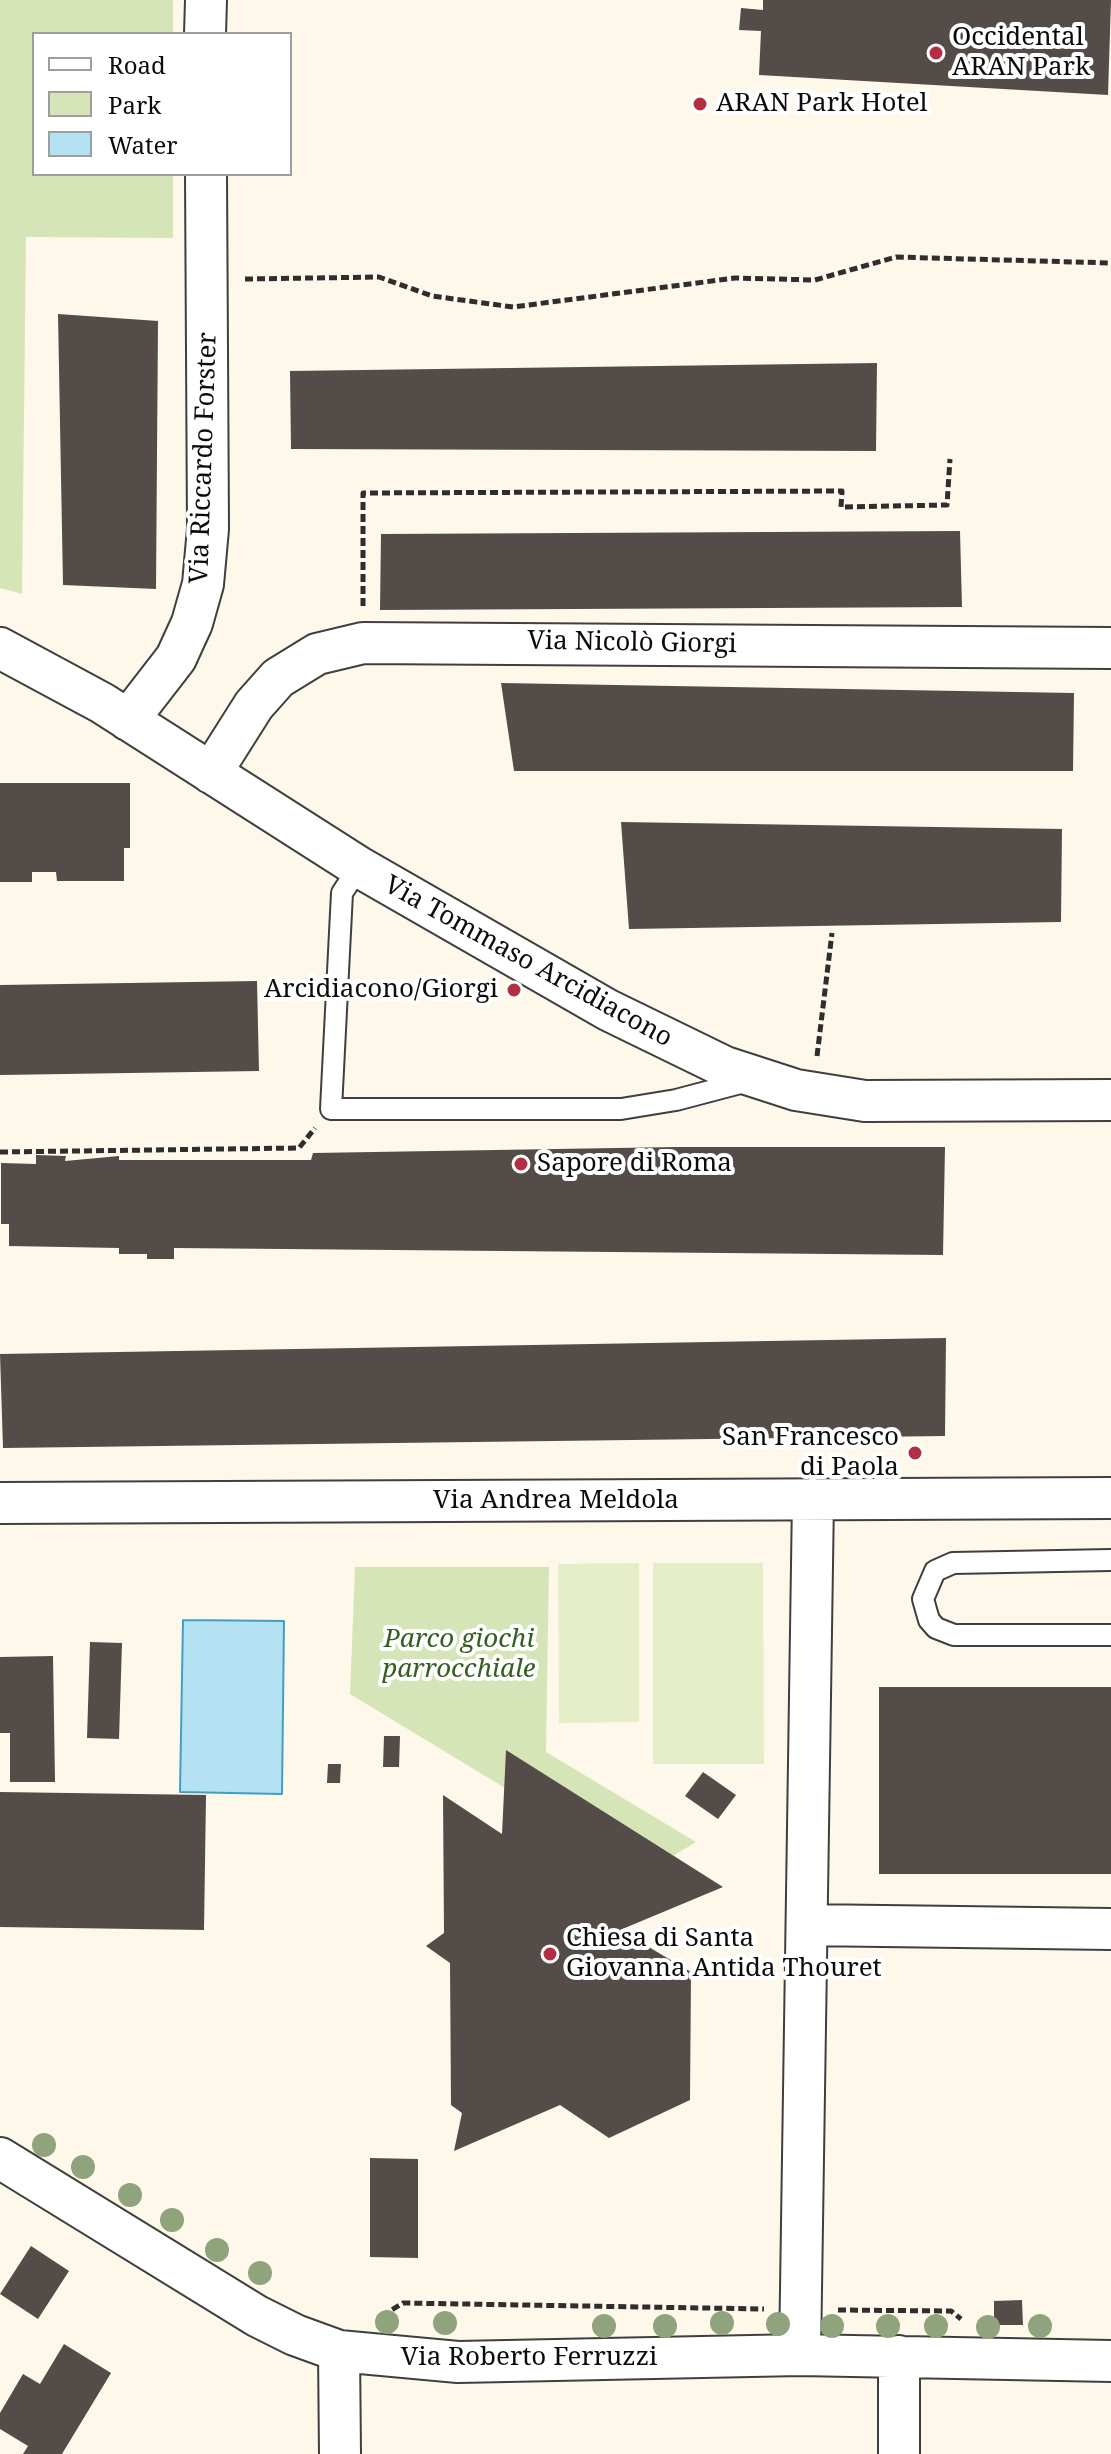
<!DOCTYPE html>
<html>
<head>
<meta charset="utf-8">
<style>
  body { margin:0 }
  #map { position:relative; width:1111px; height:2454px; overflow:hidden; background:#fef8eb; font-family:"Noto Serif",serif }
  canvas { display:block }
  .legend { position:absolute; left:32px; top:32px; width:260px; height:144px; box-sizing:border-box; background:#fff; border:2px solid #9e9e9e; margin:0; padding:10px 14px; list-style:none; font-size:24px; color:#0c0c0c }
  .legend li { display:flex; align-items:center; gap:16px; height:40px }
  .legend b { width:40px; border:2px solid #9e9e9e }
</style>
</head>
<body>
<div id="map">
<canvas width="1111" height="2454"></canvas>
<ul class="legend">
<li><b style="height:10px;background:#fff"></b>Road</li>
<li><b style="height:22px;background:#d5e5b8"></b>Park</li>
<li><b style="height:22px;background:#b4e2f2"></b>Water</li>
</ul>
</div>
<script>
const ctx = document.querySelector('canvas').getContext('2d');
ctx.lineJoin = 'round';
function fillPath(path, color) {
  ctx.fillStyle = color;
  ctx.fill(path, 'evenodd');
}
function poly(rows) {
  const path = new Path2D();
  for (const r of rows) {
    path.moveTo(r[0], r[1]);
    for (let i = 2; i < r.length; i += 2) path.lineTo(r[i], r[i + 1]);
  }
  return path;
}
function strokePath(path, color, width, dash) {
  ctx.strokeStyle = color;
  ctx.lineWidth = width;
  ctx.lineCap = dash ? 'butt' : 'round';
  ctx.setLineDash(dash || []);
  ctx.stroke(path);
}
function drawText(font, color, halo, rows, align = 'center') {
  ctx.font = font + ' "Noto Serif",serif';
  ctx.lineWidth = 8;
  ctx.setLineDash([]);
  ctx.textBaseline = 'middle';
  ctx.strokeStyle = halo;
  ctx.fillStyle = color;
  for (const [text, x, y, turn = 0] of rows) {
    ctx.save();
    ctx.translate(x, y);
    ctx.rotate((+turn || 0) * Math.PI / 180);
    ctx.textAlign = isNaN(turn) ? turn : align;
    if (halo) ctx.strokeText(text, 0, 0);
    ctx.fillText(text, 0, 0);
    ctx.restore();
  }
}
fillPath(poly([
  [0,0,173,0,173,34,34,34,34,174,173,174,173,238,26,237,22,594,0,588],
  [355,1567,549,1567,546,1752,696,1842,645,1873,350,1694]
]), '#d5e5b8');
fillPath(poly([
  [639,1563,639,1722,559,1723,558,1564],
  [653,1563,763,1563,764,1764,653,1764]
]), '#e5edc9');
const water = poly([
  [183,1620,284,1621,282,1794,180,1792,183,1620]
]);
fillPath(water, '#b4e2f2');
strokePath(water, '#409fc4', 2);
fillPath(poly([
  [763,0,1111,0,1108,95,759,75,761,31,739,30,741,8,763,10],
  [58,314,158,321,156,589,63,585],
  [877,363,876,451,291,449,290,371],
  [960,531,962,607,380,610,381,534],
  [501,683,1074,693,1073,771,514,771],
  [0,783,130,783,130,848,124,848,124,881,57,881,56,872,32,872,32,882,0,882],
  [621,822,1062,829,1061,922,629,929],
  [257,981,259,1071,0,1075,0,985],
  [677,1147,945,1147,943,1255,174,1248,174,1259,147,1259,147,1254,119,1254,119,1248,9,1246,9,1224,1,1224,1,1163,36,1164,36,1155,66,1156,65,1161,119,1156,119,1160,311,1160,313,1153],
  [946,1338,945,1436,3,1448,0,1354],
  [90,1642,122,1643,119,1739,87,1738],
  [53,1656,55,1782,10,1782,10,1733,0,1733,0,1657],
  [879,1687,1111,1687,1111,1874,879,1874],
  [384,1736,400,1736,399,1767,383,1767],
  [506,1750,723,1887,620,1930,691,1972,690,2100,609,2138,560,2105,454,2151,462,2113,451,2105,450,1963,426,1946,444,1933,443,1795,502,1834],
  [328,1764,341,1764,340,1783,327,1783],
  [703,1772,736,1795,718,1819,685,1796],
  [0,1792,206,1795,204,1930,0,1927],
  [370,2158,418,2159,418,2258,370,2257],
  [31,2246,69,2271,38,2319,0,2294],
  [1022,2300,1023,2325,994,2325,994,2301],
  [64,2344,111,2373,62,2454,23,2454,28,2446,0,2429,0,2413,23,2374,40,2384]
]), '#534c49');
const lane = poly([
  [359,867,342,893,331,1109,621,1109,676,1100,748,1081],
  [1111,1560,953,1563,935,1571,923,1599,929,1620,936,1628,954,1635,1111,1635]
]);
const street = poly([
  [205,34,206,0],
  [0,648,102,703,359,867,608,1010,725,1067,796,1090,865,1101,1111,1100],
  [128,720,176,658,192,623,203,584,208,529,206,174],
  [211,773,254,705,278,678,317,654,363,643,1111,648],
  [0,1503,1111,1498],
  [807,1925,1111,1929],
  [0,2158,257,2316,295,2335,339,2351,458,2362,800,2355,1111,2361],
  [339,2351,340,2454],
  [800,2355,813,1499],
  [899,2356,899,2454]
]);
strokePath(lane, '#3f3f3f', 24);
strokePath(street, '#3f3f3f', 44);
strokePath(poly([
  [245,279,379,277,432,296,513,307,735,278,815,280,896,257,1111,263],
  [363,606,363,493,842,491,841,507,947,505,950,459],
  [817,1056,832,933],
  [0,1152,299,1148,315,1128],
  [838,2310,951,2311,961,2319],
  [382,2316,403,2303,764,2309]
]), '#2e2e2e', 5, [8, 4]);
strokePath(lane, '#fff', 20);
strokePath(street, '#fff', 40);
ctx.fillStyle = '#8fa37c';
for (const [x, y] of [
  [44,2145],
  [83,2167],
  [130,2195],
  [172,2220],
  [217,2250],
  [260,2273],
  [387,2322],
  [445,2323],
  [722,2323],
  [778,2324],
  [604,2326],
  [665,2326],
  [832,2326],
  [888,2326],
  [936,2326],
  [1040,2326],
  [988,2327]
]) {
  ctx.beginPath();
  ctx.arc(x, y, 12, 0, 2 * Math.PI);
  ctx.fill();
}
for (const [x, y, r, color] of [
  [936,53,8,"#b22e44"],
  [700,104,8,"#b22e44"],
  [514,990,8,"#b22e44"],
  [521,1164,8,"#b22e44"],
  [915,1453,8,"#b22e44"],
  [550,1954,8,"#b22e44"]
]) {
  const dot = new Path2D();
  dot.arc(x, y, r, 0, 2 * Math.PI);
  ctx.fillStyle = color;
  ctx.fill(dot);
  strokePath(dot, '#fff', 3);
}
drawText('26px', '#0c0c0c', '#fff', [
  ["Occidental",952,38],
  ["ARAN Park",952,68],
  ["ARAN Park Hotel",716,104],
  ["Arcidiacono/Giorgi",498,990,"right"],
  ["Sapore di Roma",537,1164],
  ["San Francesco",899,1438,"right"],
  ["di Paola",899,1468,"right"],
  ["Chiesa di Santa",566,1939],
  ["Giovanna Antida Thouret",566,1969]
], 'left');
drawText('26px', '#0c0c0c', '#fff', [
  ["Via Riccardo Forster",204,458,-88],
  ["Via Nicolò Giorgi",632,643,1],
  ["Via Tommaso Arcidiacono",528,962,29],
  ["Via Andrea Meldola",556,1501],
  ["Via Roberto Ferruzzi",529,2358]
]);
drawText('italic 26px', '#355e21', '#fff', [
  ["Parco giochi",459,1640],
  ["parrocchiale",459,1670]
]);
</script>
</body>
</html>
